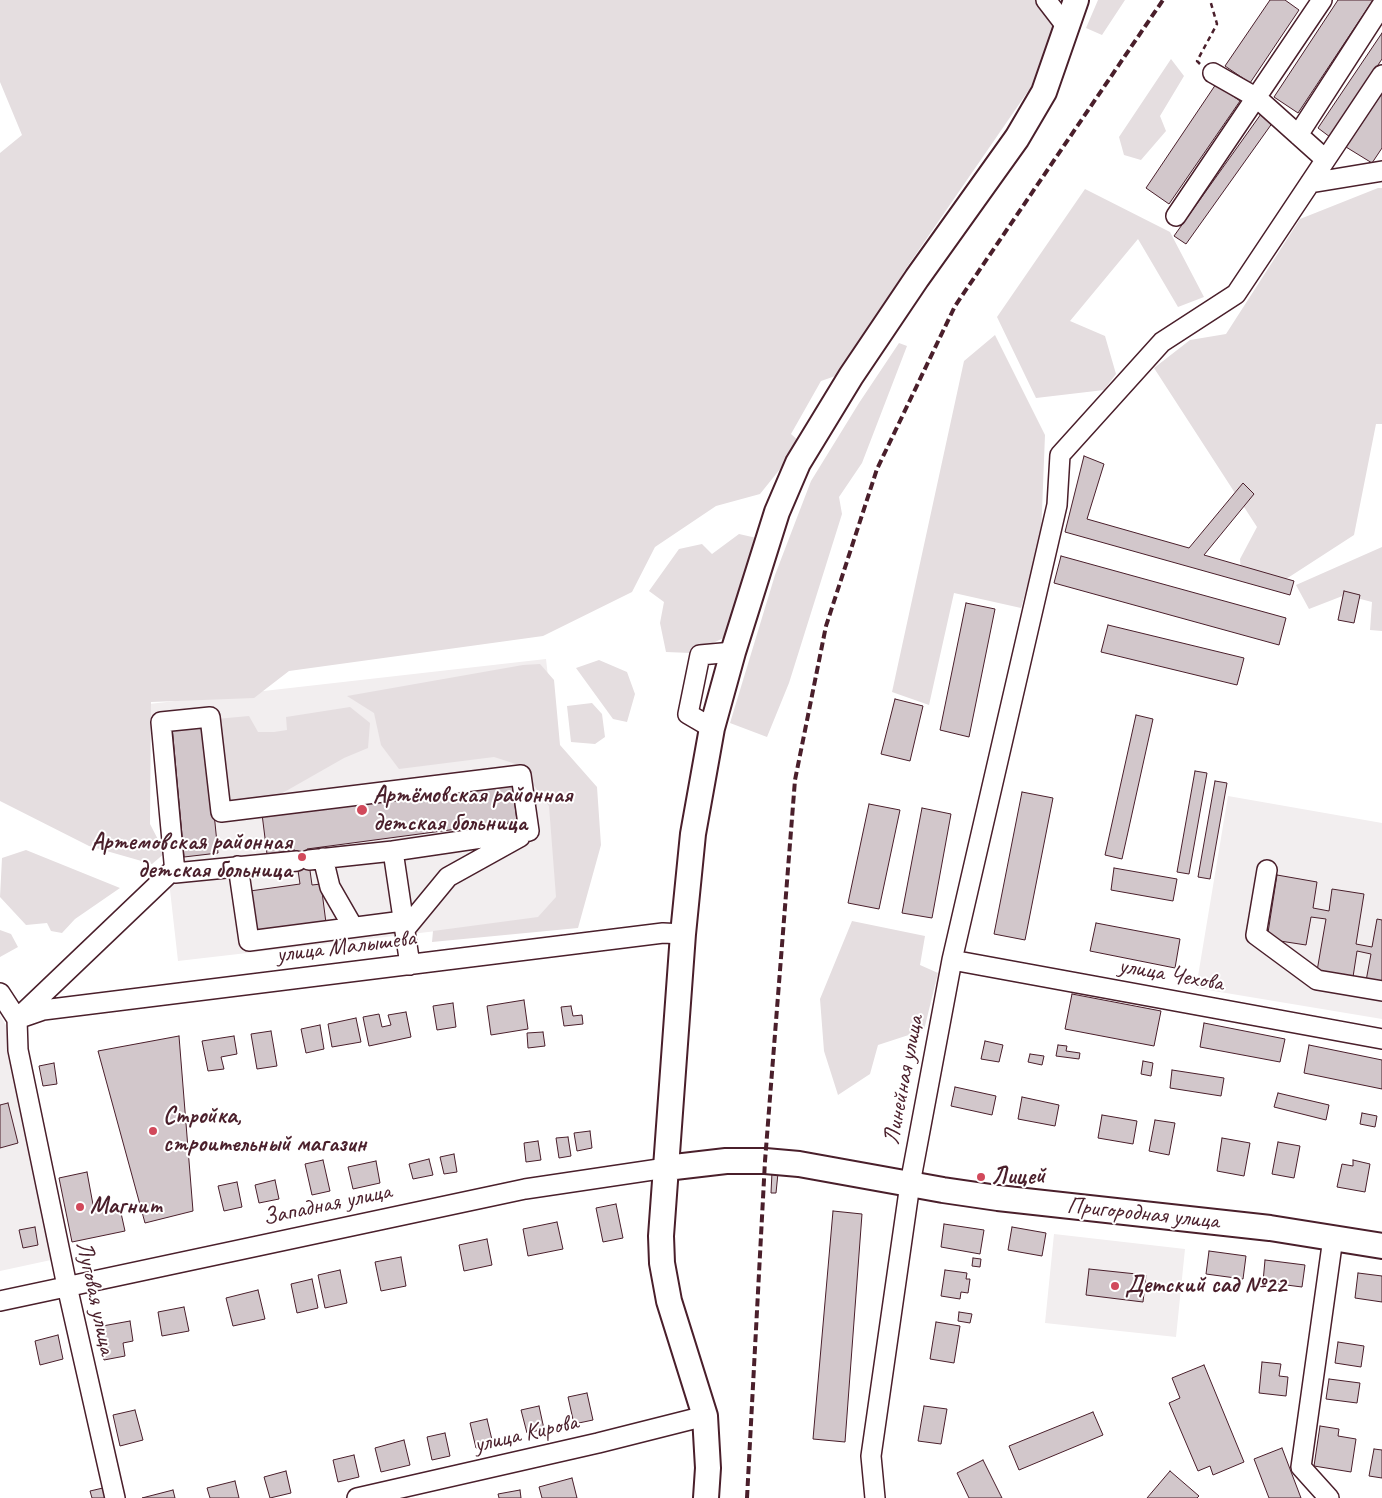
<!DOCTYPE html>
<html>
<head>
<meta charset="utf-8">
<style>
  body { margin:0 }
  canvas { display:block; background:#fff }
</style>
</head>
<body>
<canvas width="1382" height="1498"></canvas>
<script>
const ctx = document.querySelector('canvas').getContext('2d');
ctx.lineJoin = 'round';
function fillPath(path, color) {
  ctx.fillStyle = color;
  ctx.fill(path, 'evenodd');
}
function poly(rows) {
  const path = new Path2D();
  for (const r of rows) {
    path.moveTo(r[0], r[1]);
    for (let i = 2; i < r.length; i += 2) path.lineTo(r[i], r[i + 1]);
  }
  return path;
}
function strokePath(path, color, width, dash) {
  ctx.strokeStyle = color;
  ctx.lineWidth = width;
  ctx.lineCap = dash ? 'butt' : 'round';
  ctx.setLineDash(dash || []);
  ctx.stroke(path);
}
function drawText(font, color, halo, rows, align = 'center') {
  ctx.font = font + ' Caveat,sans-serif';
  ctx.lineWidth = 4;
  ctx.setLineDash([]);
  ctx.textBaseline = 'middle';
  ctx.strokeStyle = halo;
  ctx.fillStyle = color;
  for (const [text, x, y, turn = 0] of rows) {
    ctx.save();
    ctx.translate(x, y);
    ctx.rotate((+turn || 0) * Math.PI / 180);
    ctx.textAlign = isNaN(turn) ? turn : align;
    if (halo) ctx.strokeText(text, 0, 0);
    ctx.fillText(text, 0, 0);
    ctx.restore();
  }
}
fillPath(poly([
  [546,659,575,915,178,961,149,704],
  [1228,796,1382,823,1382,1019,1196,988],
  [0,1015,7,1027,51,1260,0,1271],
  [1054,1234,1185,1249,1176,1337,1045,1323]
]), '#f2eeef');
fillPath(poly([
  [0,0,1047,0,1056,11,1044,68,905,270,847,372,821,381,791,434,801,443,760,494,716,506,655,547,632,592,543,636,289,671,254,698,151,702,150,824,165,853,152,864,89,846,0,801,0,153,22,135,0,82],
  [1098,0,1125,0,1102,35,1086,28],
  [1171,59,1184,76,1160,116,1166,131,1141,160,1124,155,1119,137],
  [1378,188,1382,188,1382,424,1376,424,1354,535,1283,581,1241,574,1240,559,1257,527,1154,368,1190,340,1226,334,1300,219],
  [1085,189,1170,232,1204,297,1178,307,1138,239,1070,321,1105,336,1116,374,1104,390,1036,398,997,317],
  [995,335,1045,435,1041,536,1021,608,954,593,929,705,892,692,964,361],
  [899,343,907,346,862,463,839,497,842,514,789,683,767,737,730,723,775,575,811,481,859,403],
  [739,534,761,539,728,636,691,653,666,652,660,623,664,602,649,591,679,549,702,544,712,554],
  [1382,547,1382,631,1370,630,1372,602,1345,595,1309,609,1296,585],
  [599,660,627,672,635,694,627,722,613,719,576,668],
  [540,664,554,680,560,745,597,787,601,845,578,928,432,942,433,931,538,917,556,897,549,806,519,765,494,757,399,769,381,745,374,713,347,696,523,665],
  [592,703,602,714,605,737,595,744,571,742,567,706],
  [350,707,370,723,368,748,344,758,272,799,224,805,216,719,249,716,258,732,274,732,287,730,286,717],
  [26,850,120,888,75,919,62,933,51,931,47,923,26,925,0,897,2,858],
  [852,921,925,936,920,965,938,973,924,1030,878,1045,870,1074,838,1095,824,1051,820,999],
  [0,930,11,934,18,947,0,957]
]), '#e5dee0');
const building = poly([
  [1270,0,1285,0,1299,10,1250,83,1225,66,1270,0],
  [1338,0,1373,0,1298,113,1274,97,1338,0],
  [1382,33,1382,59,1330,137,1318,128,1382,33],
  [1216,84,1240,101,1169,204,1146,188,1216,84],
  [1382,93,1382,148,1372,163,1346,147,1382,93],
  [1261,114,1273,122,1186,244,1174,236,1261,114],
  [1084,456,1104,464,1087,519,1189,548,1243,483,1254,494,1204,555,1294,581,1290,595,1065,532,1084,456],
  [1061,556,1286,618,1279,645,1054,583,1061,556],
  [1344,591,1360,595,1354,623,1338,620,1344,591],
  [966,603,995,609,969,737,940,730,966,603],
  [1108,625,1244,658,1237,685,1101,652,1108,625],
  [895,699,923,706,910,761,881,754,895,699],
  [1136,715,1153,719,1122,859,1105,855,1136,715],
  [205,723,218,853,184,857,172,726,205,723],
  [1195,771,1207,773,1189,874,1177,872,1195,771],
  [512,781,517,821,307,849,312,885,321,884,326,923,255,932,250,891,300,884,295,850,267,854,262,814,512,781],
  [1215,781,1227,783,1210,879,1198,877,1215,781],
  [1022,792,1053,798,1025,940,994,934,1022,792],
  [869,804,900,810,879,909,848,903,869,804],
  [922,808,951,814,932,918,902,913,922,808],
  [1114,868,1177,879,1173,901,1111,890,1114,868],
  [1277,875,1317,882,1313,908,1329,911,1332,889,1364,894,1356,944,1372,947,1377,919,1382,920,1382,984,1366,981,1371,954,1357,951,1353,977,1317,971,1326,919,1311,917,1306,945,1267,939,1277,875],
  [1096,923,1180,939,1175,968,1090,951,1096,923],
  [1072,994,1161,1011,1154,1046,1065,1029,1072,994],
  [524,1000,528,1029,491,1035,487,1006,524,1000],
  [453,1003,456,1027,437,1030,433,1006,453,1003],
  [571,1006,573,1016,582,1015,583,1024,564,1026,561,1007,571,1006],
  [406,1012,411,1037,369,1046,363,1017,379,1014,382,1027,391,1025,388,1015,406,1012],
  [356,1018,361,1042,332,1047,328,1024,356,1018],
  [1204,1023,1285,1039,1280,1062,1200,1047,1204,1023],
  [320,1025,324,1049,306,1053,301,1029,320,1025],
  [271,1031,277,1066,257,1069,251,1034,271,1031],
  [543,1032,545,1046,528,1048,527,1033,543,1032],
  [179,1036,193,1211,145,1223,98,1051,179,1036],
  [234,1036,237,1054,221,1057,224,1069,208,1071,202,1041,234,1036],
  [985,1041,1003,1045,999,1062,981,1059,985,1041],
  [1058,1045,1067,1046,1066,1051,1080,1053,1079,1059,1056,1056,1058,1045],
  [1309,1045,1382,1060,1382,1089,1304,1073,1309,1045],
  [1030,1054,1044,1056,1042,1065,1028,1062,1030,1054],
  [1143,1061,1153,1063,1151,1076,1141,1074,1143,1061],
  [54,1063,57,1084,43,1086,39,1066,54,1063],
  [1172,1070,1224,1078,1221,1096,1170,1088,1172,1070],
  [955,1087,996,1096,992,1115,951,1106,955,1087],
  [1278,1093,1329,1105,1326,1120,1274,1107,1278,1093],
  [1022,1097,1059,1105,1055,1126,1018,1119,1022,1097],
  [8,1103,18,1143,0,1148,0,1105,8,1103],
  [1362,1113,1377,1116,1375,1127,1360,1124,1362,1113],
  [1102,1115,1137,1121,1133,1144,1098,1138,1102,1115],
  [1155,1120,1175,1123,1169,1155,1149,1151,1155,1120],
  [590,1131,592,1148,577,1151,574,1133,590,1131],
  [568,1137,571,1156,559,1158,556,1138,568,1137],
  [1222,1138,1250,1143,1244,1176,1217,1171,1222,1138],
  [538,1141,541,1160,526,1162,524,1143,538,1141],
  [1278,1142,1300,1146,1294,1178,1272,1174,1278,1142],
  [454,1154,457,1172,444,1174,440,1157,454,1154],
  [429,1159,433,1175,413,1179,409,1164,429,1159],
  [323,1160,330,1191,312,1195,305,1164,323,1160],
  [1353,1160,1370,1164,1365,1192,1337,1187,1342,1164,1353,1166,1353,1160],
  [376,1161,380,1183,353,1189,348,1167,376,1161],
  [87,1172,94,1210,119,1204,125,1231,72,1242,59,1178,87,1172],
  [772,1172,778,1173,776,1193,771,1193,772,1172],
  [275,1180,279,1199,259,1203,255,1185,275,1180],
  [237,1182,242,1207,224,1211,218,1186,237,1182],
  [616,1204,623,1238,603,1242,596,1208,616,1204],
  [833,1211,862,1214,845,1442,813,1439,833,1211],
  [557,1222,563,1249,528,1256,523,1229,557,1222],
  [944,1224,984,1230,980,1254,941,1247,944,1224],
  [35,1227,38,1245,23,1248,19,1230,35,1227],
  [1012,1227,1046,1233,1042,1256,1008,1250,1012,1227],
  [487,1239,492,1265,464,1271,459,1245,487,1239],
  [1209,1251,1246,1256,1243,1279,1206,1274,1209,1251],
  [401,1257,406,1286,381,1291,375,1262,401,1257],
  [973,1258,981,1259,980,1267,972,1266,973,1258],
  [1265,1260,1305,1265,1302,1287,1263,1282,1265,1260],
  [1089,1269,1146,1275,1143,1302,1086,1295,1089,1269],
  [340,1270,347,1303,325,1308,318,1275,340,1270],
  [945,1270,967,1273,966,1279,970,1279,968,1293,961,1292,960,1299,941,1296,945,1270],
  [1358,1273,1382,1276,1382,1302,1355,1298,1358,1273],
  [312,1279,318,1308,297,1313,291,1284,312,1279],
  [258,1290,265,1319,233,1326,226,1298,258,1290],
  [184,1307,189,1331,162,1336,158,1312,184,1307],
  [959,1312,972,1314,970,1323,958,1321,959,1312],
  [130,1321,133,1341,123,1343,125,1356,104,1360,97,1327,130,1321],
  [936,1322,960,1326,954,1363,930,1359,936,1322],
  [58,1335,63,1359,40,1365,35,1341,58,1335],
  [1338,1342,1364,1346,1361,1367,1335,1363,1338,1342],
  [1262,1362,1281,1364,1279,1376,1288,1377,1286,1396,1259,1393,1262,1362],
  [1204,1365,1244,1462,1213,1475,1210,1466,1198,1471,1169,1403,1180,1398,1172,1378,1204,1365],
  [1329,1379,1360,1383,1357,1403,1326,1399,1329,1379],
  [587,1393,593,1420,574,1424,568,1397,587,1393],
  [539,1406,544,1429,527,1433,521,1410,539,1406],
  [924,1406,947,1409,941,1444,918,1441,924,1406],
  [135,1410,143,1440,120,1446,113,1415,135,1410],
  [1093,1412,1103,1435,1019,1470,1009,1446,1093,1412],
  [487,1419,493,1444,476,1448,470,1423,487,1419],
  [1320,1426,1339,1429,1338,1436,1356,1439,1351,1472,1314,1466,1320,1426],
  [445,1433,450,1456,432,1460,427,1437,445,1433],
  [404,1440,410,1465,381,1472,375,1448,404,1440],
  [1282,1448,1301,1498,1269,1498,1254,1459,1282,1448],
  [1374,1449,1382,1450,1382,1478,1369,1476,1374,1449],
  [354,1455,359,1477,338,1482,333,1460,354,1455],
  [983,1460,1002,1498,969,1498,957,1473,983,1460],
  [286,1471,291,1493,270,1498,264,1477,286,1471],
  [1170,1471,1199,1496,1197,1498,1147,1498,1170,1471],
  [572,1478,577,1498,542,1498,539,1487,572,1478],
  [235,1481,239,1498,210,1498,207,1488,235,1481],
  [103,1488,105,1498,92,1498,90,1491,103,1488],
  [173,1490,175,1498,142,1498,173,1490],
  [520,1490,521,1498,499,1498,498,1494,520,1490]
]);
fillPath(building, '#d2c7cb');
strokePath(building, '#4a1f2b', 1);
const minor = poly([
  [1046,0,1066,26],
  [1213,73,1257,98,1325,159],
  [1298,135,1382,5],
  [1310,183,1382,171],
  [1176,216,1322,0],
  [712,728,688,714,700,655,733,652],
  [323,858,330,887,353,927],
  [309,860,393,851,410,965],
  [297,861,175,873,161,722,210,717,221,812,521,775,529,831,393,851],
  [238,866,249,941,403,921],
  [1267,870,1256,935,1317,980,1382,991],
  [406,928,448,877,520,837],
  [952,960,1382,1039],
  [0,993,17,1019],
  [22,1014,175,868],
  [17,1019,43,1010,663,933,683,934],
  [17,1019,18,1050,67,1286,115,1498],
  [0,1301,525,1189,666,1168],
  [357,1498,598,1443,705,1416],
  [875,1498,871,1456,910,1184,952,960,1057,505,1060,455,1162,342,1236,294,1382,75],
  [1329,1498,1301,1467,1333,1238]
]);
const major = poly([
  [666,1168,726,1161,765,1161,799,1164,943,1190,998,1198,1270,1228,1382,1246],
  [706,1498,708,1468,705,1416,669,1301,662,1263,661,1236,683,934,693,834,712,728,733,652,777,512,798,463,851,376,917,278,1017,138,1044,92,1076,0]
]);
strokePath(minor, '#4a1f2b', 22);
strokePath(major, '#4a1f2b', 28);
strokePath(poly([
  [1200,64,1197,61,1217,24,1210,0]
]), '#4a1f2b', 2.5, [5, 4]);
strokePath(minor, '#fff', 19);
strokePath(major, '#fff', 24);
strokePath(poly([
  [747,1498,765,1161,795,780,826,626,877,469,955,306,1163,0]
]), '#4a1f2b', 4, [8, 4]);
for (const [x, y, r, color] of [
  [362,810,6,"#d1495b"],
  [302,857,5,"#d1495b"],
  [153,1131,5,"#d1495b"],
  [981,1177,5,"#d1495b"],
  [80,1207,5,"#d1495b"],
  [1115,1286,5,"#d1495b"]
]) {
  const dot = new Path2D();
  dot.arc(x, y, r, 0, 2 * Math.PI);
  ctx.fillStyle = color;
  ctx.fill(dot);
  strokePath(dot, '#fff', 2);
}
drawText('bold 24px', '#4a1f2b', '#fff', [
  ["Артёмовская районная",373,796],
  ["детская больница",373,824],
  ["Артемовская районная",292,843,"right"],
  ["детская больница",292,871,"right"],
  ["Стройка,",163,1117],
  ["строительный магазин",163,1145],
  ["Лицей",991,1177],
  ["Магнит",90,1207],
  ["Детский сад №22",1125,1286]
], 'left');
drawText('24px', '#4a1f2b', '#fff', [
  ["улица Малышева",346,947,-7],
  ["улица Чехова",1171,975,10],
  ["Линейная улица",904,1080,-79],
  ["Западная улица",327,1205,-12],
  ["Пригородная улица",1143,1214,6],
  ["Луговая улица",95,1298,78],
  ["улица Кирова",526,1434,-13]
]);
</script>
</body>
</html>
